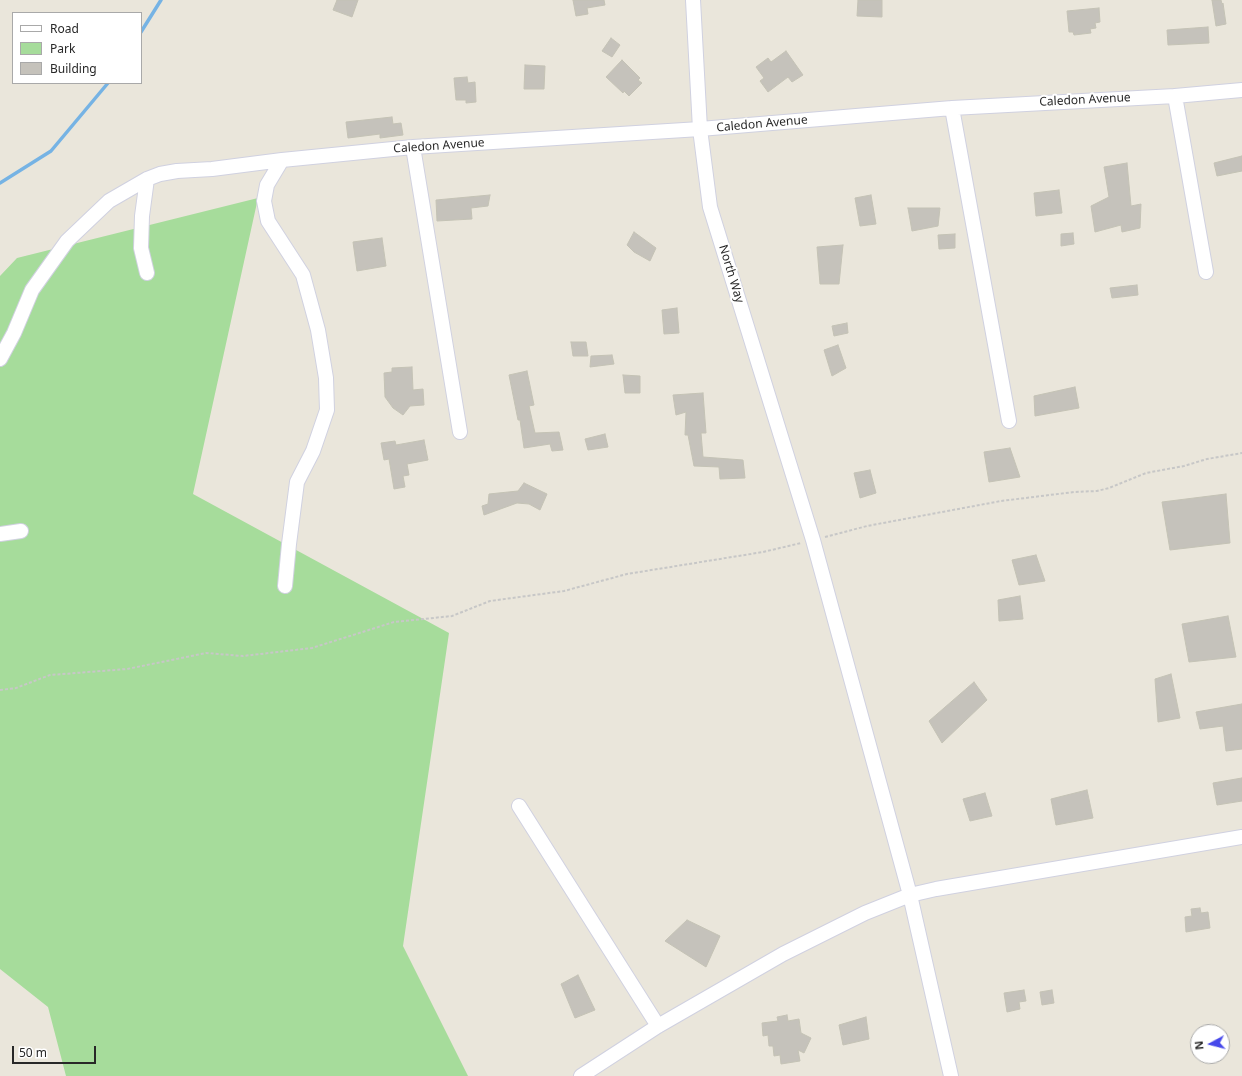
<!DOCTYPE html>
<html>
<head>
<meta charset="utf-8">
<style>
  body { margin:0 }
  #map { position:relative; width:1242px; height:1076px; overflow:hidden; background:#eae6db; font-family:"Noto Sans",sans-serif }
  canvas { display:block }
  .legend { position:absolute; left:12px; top:12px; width:130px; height:72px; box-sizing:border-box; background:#fff; border:1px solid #a9a9a9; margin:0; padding:5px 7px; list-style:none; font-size:12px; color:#282828 }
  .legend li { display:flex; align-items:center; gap:8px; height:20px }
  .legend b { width:20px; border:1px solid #a9a9a9 }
  .north { position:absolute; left:1190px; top:1024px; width:40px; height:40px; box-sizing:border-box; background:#fff; border:1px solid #a9a9a9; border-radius:50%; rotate:263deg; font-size:11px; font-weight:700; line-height:16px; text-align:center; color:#282828 }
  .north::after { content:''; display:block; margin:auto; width:14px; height:18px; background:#4749ea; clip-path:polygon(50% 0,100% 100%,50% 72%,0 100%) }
  .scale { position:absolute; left:12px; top:1046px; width:84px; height:18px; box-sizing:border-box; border:2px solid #282828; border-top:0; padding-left:5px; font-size:12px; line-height:14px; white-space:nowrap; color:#282828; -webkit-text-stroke:3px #fff; paint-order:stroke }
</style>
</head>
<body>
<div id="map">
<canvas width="1242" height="1076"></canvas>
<ul class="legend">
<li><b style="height:5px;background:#fff"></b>Road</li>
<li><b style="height:11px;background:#a6dc9b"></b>Park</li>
<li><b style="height:11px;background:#c5c2bb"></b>Building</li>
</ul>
<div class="north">N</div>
<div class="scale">50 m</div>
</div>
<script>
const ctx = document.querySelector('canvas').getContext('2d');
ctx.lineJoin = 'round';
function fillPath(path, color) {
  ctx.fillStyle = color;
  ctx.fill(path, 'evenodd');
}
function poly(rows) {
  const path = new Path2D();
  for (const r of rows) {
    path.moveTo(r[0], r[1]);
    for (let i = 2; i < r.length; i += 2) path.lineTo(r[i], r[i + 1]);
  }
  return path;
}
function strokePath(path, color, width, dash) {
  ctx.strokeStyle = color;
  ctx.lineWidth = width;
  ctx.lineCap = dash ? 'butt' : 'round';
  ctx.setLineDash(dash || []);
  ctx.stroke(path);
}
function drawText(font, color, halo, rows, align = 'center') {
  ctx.font = font + ' "Noto Sans",sans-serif';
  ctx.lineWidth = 4;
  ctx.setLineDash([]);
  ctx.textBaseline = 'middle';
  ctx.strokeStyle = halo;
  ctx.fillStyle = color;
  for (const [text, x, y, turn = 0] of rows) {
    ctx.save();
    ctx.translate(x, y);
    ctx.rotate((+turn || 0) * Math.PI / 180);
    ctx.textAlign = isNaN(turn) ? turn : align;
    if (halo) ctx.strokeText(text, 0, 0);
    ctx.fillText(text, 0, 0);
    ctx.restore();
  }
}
fillPath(poly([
  [258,198,193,494,449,633,403,946,468,1076,66,1076,48,1007,0,969,0,276,17,258]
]), '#a6dc9b');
strokePath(poly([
  [141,32,161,0],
  [0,183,51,151,108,83]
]), '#76b3e4', 3.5);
const building = poly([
  [337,0,358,0,352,17,333,10,337,0],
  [573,0,604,0,605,5,587,8,588,14,576,16,573,0],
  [858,0,882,0,882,17,857,16,858,0],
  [1212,0,1221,0,1222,4,1223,3,1226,24,1216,26,1212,0],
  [1099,8,1100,22,1095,23,1096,28,1090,29,1091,33,1074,35,1073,32,1069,32,1067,11,1099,8],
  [1208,27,1209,43,1168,45,1167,30,1208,27],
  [611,38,620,45,612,57,602,51,611,38],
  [786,51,803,75,792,82,788,77,768,92,760,81,764,78,756,67,768,58,771,62,786,51],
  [622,60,640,78,638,80,642,83,629,96,624,91,623,93,606,77,622,60],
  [525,65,545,66,544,89,524,89,525,65],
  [467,77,468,83,475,82,476,102,466,103,466,100,456,100,454,78,467,77],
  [392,117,393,124,401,123,403,135,380,138,380,134,348,138,346,122,392,117],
  [1242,156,1242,171,1217,176,1214,163,1242,156],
  [1127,163,1131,206,1141,204,1140,228,1122,232,1121,225,1095,232,1091,206,1109,197,1104,167,1127,163],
  [1059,190,1062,213,1036,216,1034,193,1059,190],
  [490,195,488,206,471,208,472,219,437,221,436,200,490,195],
  [871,195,876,224,860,226,855,198,871,195],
  [908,208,940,208,938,226,912,231,908,208],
  [634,232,656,248,650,261,634,252,627,245,634,232],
  [1073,233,1074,244,1061,246,1061,234,1073,233],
  [955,234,955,248,939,249,938,235,955,234],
  [382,238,386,266,357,271,353,242,382,238],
  [843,245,839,284,820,284,817,247,843,245],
  [1137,285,1138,295,1112,298,1110,288,1137,285],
  [677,308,679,333,664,334,662,310,677,308],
  [847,323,848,333,834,336,832,326,847,323],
  [571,342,586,342,588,356,573,356,571,342],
  [838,345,846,368,832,376,824,350,838,345],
  [612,355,614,364,590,367,591,356,612,355],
  [412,367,413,390,423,389,424,405,410,406,403,415,393,408,385,397,384,373,392,372,392,368,412,367],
  [527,371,534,405,529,406,535,433,559,432,563,450,552,451,550,444,524,448,520,420,518,420,509,375,527,371],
  [623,375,640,376,640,393,625,393,623,375],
  [1075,387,1079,408,1035,416,1034,396,1075,387],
  [703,393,706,433,701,433,703,457,743,460,745,478,720,479,719,467,694,466,688,435,685,435,686,412,676,415,673,395,703,393],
  [605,434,608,447,588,450,585,439,605,434],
  [424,440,428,460,407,464,409,475,403,476,405,487,394,489,389,459,384,460,381,443,395,441,396,445,424,440],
  [1010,448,1020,477,989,482,984,452,1010,448],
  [870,470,876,493,860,498,854,473,870,470],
  [524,483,547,494,540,510,529,504,517,503,484,515,482,506,488,504,489,494,518,491,524,483],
  [1226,494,1230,543,1170,550,1162,502,1226,494],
  [1036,555,1045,581,1019,585,1012,560,1036,555],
  [1020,596,1023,619,999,621,998,600,1020,596],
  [1228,616,1236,657,1189,662,1182,624,1228,616],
  [1171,674,1180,718,1158,722,1155,679,1171,674],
  [974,682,987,700,942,743,929,721,974,682],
  [1242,704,1242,749,1226,751,1223,726,1200,729,1196,712,1242,704],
  [1242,778,1242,801,1217,805,1213,783,1242,778],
  [1087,790,1093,818,1056,825,1051,799,1087,790],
  [985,793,992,816,970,821,963,799,985,793],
  [1200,908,1201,913,1208,912,1210,928,1186,932,1185,917,1192,916,1191,909,1200,908],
  [687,920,720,936,706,967,665,941,687,920],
  [578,975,595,1010,575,1018,561,984,578,975],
  [1024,990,1026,1001,1019,1002,1020,1009,1007,1012,1004,993,1024,990],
  [1052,990,1054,1003,1042,1005,1040,992,1052,990],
  [787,1015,788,1021,799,1019,801,1033,811,1038,804,1053,798,1050,800,1061,781,1064,780,1055,774,1056,773,1046,769,1046,768,1035,763,1036,762,1023,778,1021,777,1017,787,1015],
  [866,1017,869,1039,843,1045,839,1025,866,1017]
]);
fillPath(building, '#c5c2bb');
strokePath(building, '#c4c2b5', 1);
const minor = poly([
  [693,0,700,129,710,207,813,540,910,895,951,1076],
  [1175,96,1206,272],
  [952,108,1009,421],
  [413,147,460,432],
  [282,160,267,185,264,201,268,221,303,275,318,330,326,378,327,410,313,451,297,482,289,544,285,586],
  [147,179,142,216,141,248,147,273],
  [0,359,14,333,32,290,67,241,109,201,147,179,160,174,177,171,212,169,282,160,413,147,700,129,952,108,1175,96,1242,90],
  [0,534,21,531],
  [519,806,658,1026],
  [581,1076,658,1026,783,954,865,913,910,895,936,889,1242,837]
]);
strokePath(minor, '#d0d1e0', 16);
strokePath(poly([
  [825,537,867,526,1001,501,1074,492,1097,491,1109,488,1146,473,1184,466,1207,459,1242,453],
  [0,690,16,688,50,675,127,669,206,653,243,656,312,648,394,622,452,616,490,601,564,591,627,574,763,552,801,543]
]), '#c7c7c7', 2, [3, 2]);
strokePath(minor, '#fff', 14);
drawText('12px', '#282828', '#fff', [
  ["Caledon Avenue",1085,100,-3],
  ["Caledon Avenue",762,124,-5],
  ["Caledon Avenue",439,146,-4],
  ["North Way",731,274,73]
]);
</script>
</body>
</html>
